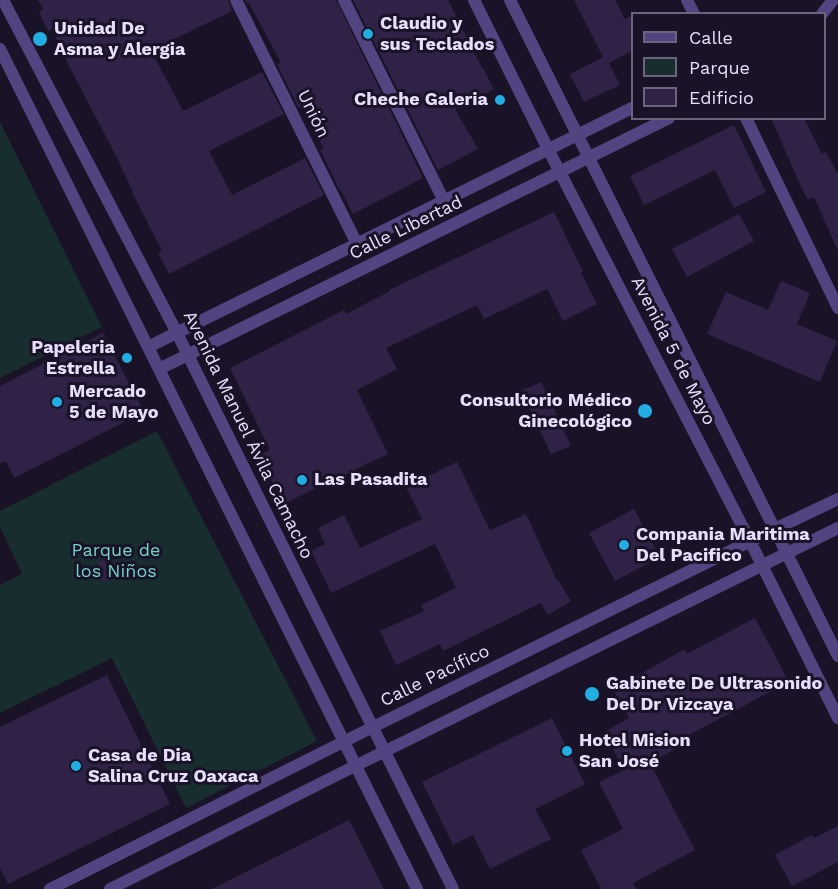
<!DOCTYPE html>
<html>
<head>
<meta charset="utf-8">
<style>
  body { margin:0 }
  #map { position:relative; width:838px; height:889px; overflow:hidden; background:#1a1327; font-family:"Work Sans",sans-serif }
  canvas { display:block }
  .legend { position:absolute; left:631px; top:12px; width:195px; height:108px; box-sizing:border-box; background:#1a1327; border:2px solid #6c647c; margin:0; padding:8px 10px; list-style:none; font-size:18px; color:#e6defb }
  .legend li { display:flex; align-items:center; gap:12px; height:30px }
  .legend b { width:30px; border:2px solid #6c647c }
</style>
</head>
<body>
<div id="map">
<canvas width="838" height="889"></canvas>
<ul class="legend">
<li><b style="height:8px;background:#514480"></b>Calle</li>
<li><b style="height:16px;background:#172d30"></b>Parque</li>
<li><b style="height:16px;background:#2f2246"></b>Edificio</li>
</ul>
</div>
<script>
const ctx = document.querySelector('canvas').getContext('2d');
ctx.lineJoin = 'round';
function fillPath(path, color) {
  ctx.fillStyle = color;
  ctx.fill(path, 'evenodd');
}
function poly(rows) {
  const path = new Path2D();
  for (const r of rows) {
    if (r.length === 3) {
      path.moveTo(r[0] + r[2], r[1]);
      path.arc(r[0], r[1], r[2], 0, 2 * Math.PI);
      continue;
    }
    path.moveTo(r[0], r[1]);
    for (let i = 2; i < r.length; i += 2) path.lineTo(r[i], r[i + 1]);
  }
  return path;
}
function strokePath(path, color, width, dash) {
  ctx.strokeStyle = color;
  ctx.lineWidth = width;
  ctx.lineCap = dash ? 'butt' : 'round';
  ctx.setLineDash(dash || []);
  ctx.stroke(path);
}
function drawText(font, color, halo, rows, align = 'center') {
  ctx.font = font + ' "Work Sans",sans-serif';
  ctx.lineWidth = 6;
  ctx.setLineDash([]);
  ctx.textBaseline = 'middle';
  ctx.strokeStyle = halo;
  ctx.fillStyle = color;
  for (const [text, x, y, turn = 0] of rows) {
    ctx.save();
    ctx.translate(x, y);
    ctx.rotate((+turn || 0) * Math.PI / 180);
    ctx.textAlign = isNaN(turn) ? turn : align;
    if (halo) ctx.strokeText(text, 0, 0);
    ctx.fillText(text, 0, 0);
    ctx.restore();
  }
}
fillPath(poly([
  [0,122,102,327,0,378],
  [157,431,317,741,186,808,112,658,0,713,0,585,22,574,0,527,0,511]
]), '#172d30');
fillPath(poly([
  [38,0,228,0,232,11,158,47,161,52,154,56,183,111,262,72,284,114,209,151,232,195,305,158,324,195,169,274,158,253,162,251,132,192,133,192,114,152,67,62,52,29,48,31,39,12,43,9],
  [245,0,336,0,423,178,353,214,341,190,340,191,320,150,324,149,302,107,298,107,277,64,281,63,249,3,247,4],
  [353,0,448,0,482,68,483,68,494,89,455,109,478,149,438,170],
  [574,0,615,0,625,19,633,15,633,50,609,63,620,85,584,102,570,74,603,57],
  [771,118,804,118,822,154,826,152,838,174,838,251,814,197,808,200,803,191],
  [734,125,766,192,734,208,715,170,644,205,630,176],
  [554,212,583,272,581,273,597,304,563,321,547,289,484,319,477,305,386,348,397,369,357,390,388,454,283,504,259,455,270,450,230,368,344,310,346,314,390,291,389,290],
  [739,214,754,241,687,277,672,249],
  [781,281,810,293,797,324,837,341,820,382,707,334,726,292,768,310],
  [103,333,144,412,14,478,6,461,0,464,0,386],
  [541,382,571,446,551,454,521,391],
  [457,462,490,530,526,514,557,581,558,580,571,601,548,615,541,603,443,651,440,644,396,665,380,631,424,611,421,605,456,588,435,544,331,593,311,551,325,544,318,528,344,515,360,548,422,519,406,487],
  [634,509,660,557,615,581,589,533],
  [107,570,11],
  [755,618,789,682,681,739,684,744,650,763,695,850,633,883,636,889,601,889,581,850,623,829,599,782,624,770,604,732,629,718,613,689,685,649,687,654],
  [107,675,170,804,8,884,0,868,0,727],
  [552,718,585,784,535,809,551,839,490,869,473,835,453,845,422,782],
  [349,820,384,889,212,889],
  [838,826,838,862,792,886,775,855,812,835,814,838]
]), '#2f2246');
strokePath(poly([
  [3,0,177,333,453,889],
  [236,0,357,244],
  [344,0,444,201],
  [474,0,548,149,750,541,838,718],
  [510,0,838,656],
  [687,0,694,14],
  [822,14,833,0],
  [0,49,417,889],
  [746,118,838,308],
  [148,347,632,108],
  [159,369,669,118],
  [50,889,373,727,775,529,838,499],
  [110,889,355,766,838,528]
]), '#514480', 12);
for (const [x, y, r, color] of [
  [368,34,6,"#22aee2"],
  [40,39,8,"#22aee2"],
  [500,100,6,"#22aee2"],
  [127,358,6,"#22aee2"],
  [57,402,6,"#22aee2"],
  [645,411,8,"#22aee2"],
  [302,480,6,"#22aee2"],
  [624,545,6,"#22aee2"],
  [592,694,8,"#22aee2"],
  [567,751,6,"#22aee2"],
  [76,766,6,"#22aee2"]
]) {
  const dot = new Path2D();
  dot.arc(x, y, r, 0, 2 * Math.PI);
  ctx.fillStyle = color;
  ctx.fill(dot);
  strokePath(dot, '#1a1327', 2);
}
drawText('bold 18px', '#e6defb', '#1a1327', [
  ["Claudio y",380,24],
  ["sus Teclados",380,45],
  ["Unidad De",54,29],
  ["Asma y Alergia",54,50],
  ["Cheche Galeria",488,100,"right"],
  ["Papeleria",115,348,"right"],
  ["Estrella",115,369,"right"],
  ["Mercado",69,392],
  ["5 de Mayo",69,413],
  ["Consultorio Médico",632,401,"right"],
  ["Ginecológico",632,422,"right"],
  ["Las Pasadita",314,480],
  ["Compania Maritima",636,535],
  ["Del Pacifico",636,556],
  ["Gabinete De Ultrasonido",606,684],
  ["Del Dr Vizcaya",606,705],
  ["Hotel Mision",579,741],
  ["San José",579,762],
  ["Casa de Dia",88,756],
  ["Salina Cruz Oaxaca",88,777]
], 'left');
drawText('18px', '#e6defb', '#1a1327', [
  ["Unión",313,114,64],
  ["Calle Libertad",406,228,-26],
  ["Avenida 5 de Mayo",673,351,63],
  ["Avenida Manuel Ávila Camacho",248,435,64],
  ["Calle Pacífico",435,676,-26]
]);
drawText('18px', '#72d3cb', '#1a1327', [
  ["Parque de",116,551],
  ["los Niños",116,572]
]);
</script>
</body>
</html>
